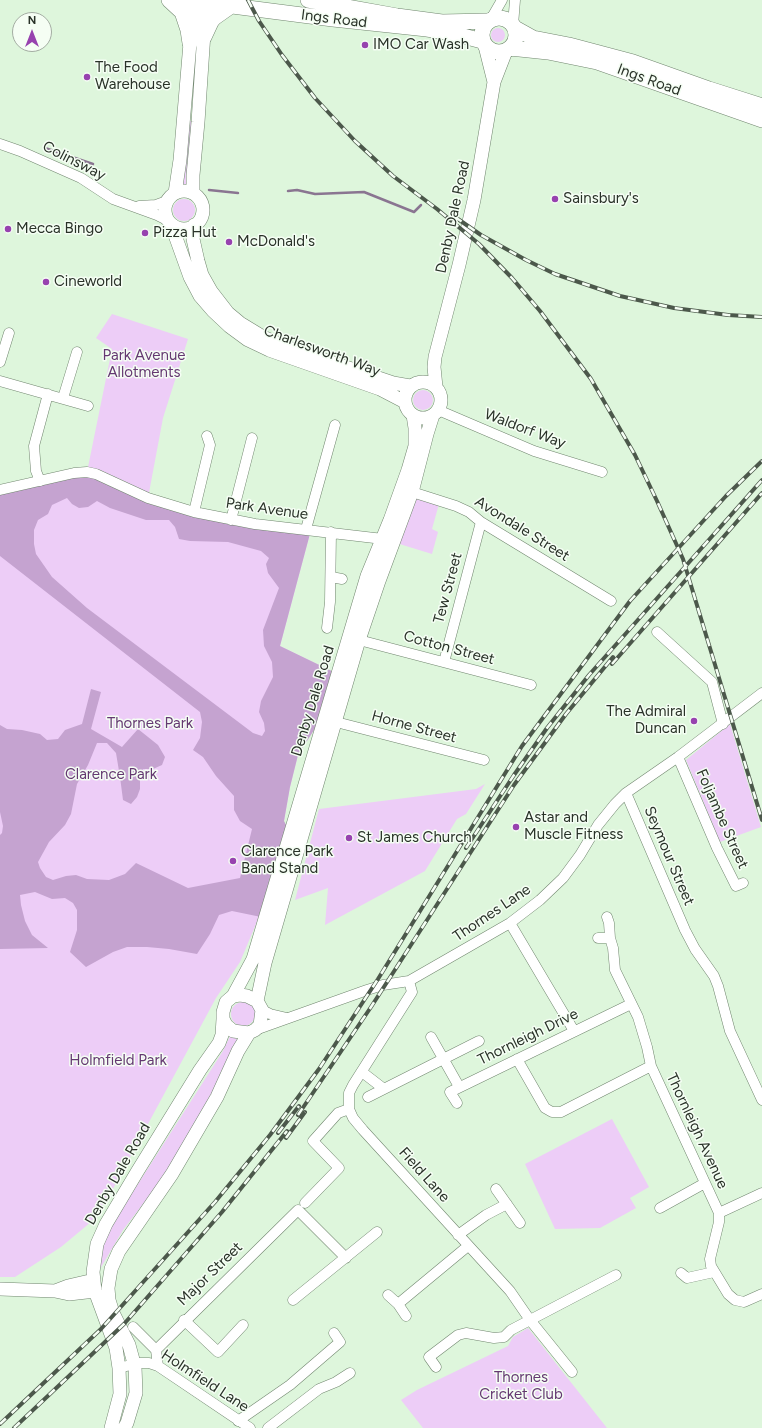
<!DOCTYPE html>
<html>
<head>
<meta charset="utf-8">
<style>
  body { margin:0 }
  #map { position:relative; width:762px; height:1428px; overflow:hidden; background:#def6dc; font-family:Figtree,sans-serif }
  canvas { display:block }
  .north { position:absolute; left:12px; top:12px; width:40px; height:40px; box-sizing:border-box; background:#f5fef4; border:1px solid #a3aca2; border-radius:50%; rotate:0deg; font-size:11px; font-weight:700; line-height:16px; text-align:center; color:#293228 }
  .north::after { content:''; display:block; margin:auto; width:14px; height:18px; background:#9742af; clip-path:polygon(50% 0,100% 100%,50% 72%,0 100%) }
</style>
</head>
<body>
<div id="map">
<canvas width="762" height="1428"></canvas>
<div class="north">N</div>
</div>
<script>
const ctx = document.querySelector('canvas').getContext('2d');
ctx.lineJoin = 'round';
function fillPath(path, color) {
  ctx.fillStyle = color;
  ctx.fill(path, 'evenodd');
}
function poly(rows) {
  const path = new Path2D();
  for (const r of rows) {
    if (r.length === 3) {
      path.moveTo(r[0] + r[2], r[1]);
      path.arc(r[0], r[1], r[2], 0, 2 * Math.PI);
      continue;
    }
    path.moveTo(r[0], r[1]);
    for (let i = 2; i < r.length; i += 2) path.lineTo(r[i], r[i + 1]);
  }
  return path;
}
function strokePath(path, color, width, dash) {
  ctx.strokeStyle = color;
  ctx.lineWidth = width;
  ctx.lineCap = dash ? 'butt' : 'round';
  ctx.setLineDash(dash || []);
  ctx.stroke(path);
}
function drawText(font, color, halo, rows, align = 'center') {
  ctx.font = font + ' Figtree,sans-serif';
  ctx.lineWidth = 3;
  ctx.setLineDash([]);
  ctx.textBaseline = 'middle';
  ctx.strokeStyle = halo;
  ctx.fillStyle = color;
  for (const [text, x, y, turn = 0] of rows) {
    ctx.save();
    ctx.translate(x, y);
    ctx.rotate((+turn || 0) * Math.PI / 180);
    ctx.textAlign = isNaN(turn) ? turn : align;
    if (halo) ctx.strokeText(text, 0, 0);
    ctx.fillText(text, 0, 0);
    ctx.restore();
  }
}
fillPath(poly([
  [498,35,7],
  [187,121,193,121,190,184,179,184],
  [184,210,11],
  [112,314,188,339,163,418,148,498,194,512,311,530,280,646,327,669,298,755,290,787,284,821,259,917,240,962,216,998,108,1198,91,1222,61,1247,15,1277,0,1277,0,490,87,472,112,349,96,338],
  [423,400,10],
  [412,492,439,504,432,529,438,532,432,554,393,542],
  [730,724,761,827,720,842,686,760],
  [485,784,466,814,457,819,425,871,325,925,328,888,295,900,319,809,476,789],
  [243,1014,12],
  [230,1036,239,1040,220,1080,163,1178,123,1230,100,1269,100,1260,106,1234,223,1051],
  [612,1119,649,1187,630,1198,636,1208,600,1228,555,1229,525,1164],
  [528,1328,607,1428,423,1428,401,1400,417,1390,508,1346,513,1337]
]), '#edcdf7');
fillPath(poly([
  [87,472,148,498,311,530,280,646,338,674,316,727,298,755,290,787,284,821,291,834,266,918,232,911,219,915,210,934,197,954,169,949,147,947,127,947,113,952,86,967,70,952,77,930,77,910,73,903,65,898,52,899,35,892,20,895,21,905,25,921,32,935,48,948,0,949,0,835,2,833,3,826,0,812,0,725,7,729,22,730,40,734,47,740,58,739,65,730,82,724,91,689,101,692,91,729,122,747,138,729,158,745,165,757,162,765,153,769,143,769,140,776,140,789,137,797,131,804,123,800,120,777,116,753,107,743,97,743,88,765,77,784,71,814,65,825,49,842,38,862,40,868,46,877,53,880,66,876,76,875,87,879,109,880,125,874,136,863,188,888,240,878,252,829,240,821,234,810,234,796,216,776,203,757,193,750,200,738,202,722,200,712,0,556,0,490],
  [67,498,72,504,79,508,88,507,97,501,110,508,146,520,169,520,175,527,179,539,190,541,228,542,261,551,269,558,266,564,268,573,279,588,263,630,264,646,272,662,273,677,261,701,259,712,264,723,265,731,262,736,253,733,87,608,52,577,36,554,34,544,34,530,38,520,48,514,52,505]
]), '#c5a3d0');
strokePath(poly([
  [45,148,93,164],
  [209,190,238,193],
  [288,191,297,190,315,194,364,192,414,212,421,205]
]), '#8a7591', 2.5);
const minor = poly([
  [491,19,502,0],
  [513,25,515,0],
  [0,144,20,151,81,178,113,199,157,215,169,221],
  [139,206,156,205,167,201],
  [0,362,9,333],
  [0,381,88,406],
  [63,398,77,352],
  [438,410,534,451,602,472],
  [40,481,36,471,34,446,48,394],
  [0,490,74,473,87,472,96,474,148,498,194,512,255,524,383,539],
  [412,492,456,506,469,512,481,522,611,601],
  [194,512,210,445,207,436],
  [231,520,252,438],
  [306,529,335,425],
  [331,577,342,579],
  [327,628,330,602,331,532],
  [657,632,712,682,723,724],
  [359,640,531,685],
  [444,662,481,522],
  [336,722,484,760],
  [678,757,717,848,736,886,743,883],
  [626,793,685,930,695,949,714,976,718,986,730,1031,762,1100],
  [607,917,609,923,610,938,613,948,615,970,638,1017,647,1047,651,1066,719,1213,719,1222,710,1259,711,1266,728,1294,735,1300,744,1302,762,1294],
  [510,923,574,1031],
  [598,938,610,938],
  [409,981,412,992,353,1085,349,1093,349,1109,353,1118,363,1130,510,1291,530,1320,572,1372],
  [262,1010,270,1014,287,1018],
  [255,1030,367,990,383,985,409,981,510,923,540,900,563,878,580,855,598,825,615,804,626,793,678,757,762,693],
  [431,1037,457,1083],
  [517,1059,545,1108,552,1112,561,1112,651,1066],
  [362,1072,384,1089],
  [368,1097,479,1041],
  [457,1103,450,1092,631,1004],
  [496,1189,520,1223],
  [305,1203,339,1168,313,1141,338,1113,349,1109],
  [660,1208,705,1183],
  [719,1213,762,1193],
  [458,1235,486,1215,507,1204],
  [681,1273,687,1278,714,1272],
  [388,1295,398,1304,406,1316],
  [293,1300,377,1232],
  [398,1304,468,1246],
  [184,1320,218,1352,243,1325],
  [133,1327,156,1350],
  [158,1366,156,1350,298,1210,346,1258],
  [436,1367,429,1357,458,1335,466,1333,494,1338,504,1337,511,1330,616,1275],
  [119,1368,138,1363,149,1363,158,1366,250,1428],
  [238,1421,290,1385,340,1342,334,1333],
  [268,1428,319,1389,336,1382,350,1373]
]);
const major = poly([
  [485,46,494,82],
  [184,210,19],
  [175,193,180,160,190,43,195,1],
  [193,193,193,175,198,122,206,3],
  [171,224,190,277,200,296,213,311,229,326,248,340,269,350,380,389,405,402],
  [194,225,193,239,198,261,202,275,211,291,228,313,240,323,263,337,286,347,393,383,410,386],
  [423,400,18],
  [436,387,434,367,435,357,459,265,474,200,494,82,506,51],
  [240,995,247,996,257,1001,262,1010,260,1025,255,1030,249,1033,233,1031,226,1025,223,1019,223,1012,226,1002,233,996,240,995],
  [233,996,253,959,367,576,390,520,408,470,415,446,415,428,413,415],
  [257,1001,265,963,359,640,379,581,412,492,427,434,433,415],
  [0,1289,55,1291,69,1294,95,1291],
  [55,1291,68,1286,94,1280],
  [111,1428,120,1394,119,1368,116,1348,95,1291,93,1272,97,1244,106,1224,137,1172,200,1070,219,1043,222,1035,223,1019],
  [124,1428,127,1423,136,1393,135,1367,129,1345,113,1313,109,1300,108,1288,111,1269,119,1251,172,1174,217,1097,238,1051,249,1033]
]);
const highway = poly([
  [169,0,182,12,188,30,190,43],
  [186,0,333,19,427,29,452,33,482,41],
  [308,0,397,16,442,22,487,21],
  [499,35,17],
  [515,28,533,38,569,45,633,62,709,89,762,106],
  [204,37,211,22,214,18,231,6],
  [510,48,548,52,597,62,762,120]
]);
strokePath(minor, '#71866f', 11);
strokePath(major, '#71866f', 14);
strokePath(highway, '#71866f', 16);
strokePath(minor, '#fff', 10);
strokePath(major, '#fff', 13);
strokePath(highway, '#fff', 15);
const rail = poly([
  [248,0,259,21,282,55,315,98,355,141,393,176,437,209,479,244,512,278,540,311,591,379,635,455,657,501,683,559,762,820],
  [455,217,481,235,526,260,555,274,620,296,674,308,728,315,762,317],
  [612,664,762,493],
  [466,848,514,775,547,728,589,675,762,480],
  [298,1115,371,1007,514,785,566,714,613,657],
  [278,1133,299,1106],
  [286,1138,305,1112],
  [0,1424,101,1329,215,1202,270,1135,319,1069,378,979,522,746,630,601,726,496,762,461],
  [14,1428,124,1324,222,1212,287,1131]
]);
strokePath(rail, '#4c584b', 4);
strokePath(rail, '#f5fef4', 2.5, [8]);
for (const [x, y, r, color] of [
  [365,45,4,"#9742af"],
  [87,77,4,"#9742af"],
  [555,199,4,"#9742af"],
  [8,229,4,"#9742af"],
  [145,233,4,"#9742af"],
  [229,242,4,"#9742af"],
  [46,282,4,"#9742af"],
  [694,721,4,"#9742af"],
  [516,827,4,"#9742af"],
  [349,838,4,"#9742af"],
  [233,861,4,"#9742af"]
]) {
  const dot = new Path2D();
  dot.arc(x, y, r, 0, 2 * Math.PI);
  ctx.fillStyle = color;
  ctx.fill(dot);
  strokePath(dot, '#f5fef4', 1.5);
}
drawText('15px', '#293228', '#f5fef4', [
  ["Ings Road",334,19,7],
  ["Ings Road",649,80,20],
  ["Colinsway",74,161,27],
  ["Denby Dale Road",453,217,-78],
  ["Charlesworth Way",322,351,20],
  ["Waldorf Way",525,429,21],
  ["Park Avenue",267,509,8],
  ["Avondale Street",522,529,32],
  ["Tew Street",448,588,-75],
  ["Cotton Street",449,648,15],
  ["Denby Dale Road",313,701,-73],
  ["Horne Street",414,727,15],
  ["Foljambe Street",722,819,66],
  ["Seymour Street",669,856,67],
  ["Thornes Lane",492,913,-34],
  ["Thornleigh Drive",528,1037,-26],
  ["Thornleigh Avenue",697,1131,65],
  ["Denby Dale Road",118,1174,-60],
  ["Field Lane",424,1175,48],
  ["Major Street",210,1274,-44],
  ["Holmfield Lane",205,1381,33]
]);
drawText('15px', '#293228', '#f5fef4', [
  ["IMO Car Wash",373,45],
  ["The Food",95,68],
  ["Warehouse",95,85],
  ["Sainsbury's",563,199],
  ["Mecca Bingo",16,229],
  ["Pizza Hut",153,233],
  ["McDonald's",237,242],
  ["Cineworld",54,282],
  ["The Admiral",686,712,"right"],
  ["Duncan",686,729,"right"],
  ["Astar and",524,818],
  ["Muscle Fitness",524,835],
  ["St James Church",357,838],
  ["Clarence Park",241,852],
  ["Band Stand",241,869]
], 'left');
drawText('15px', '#643871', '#f5fef4', [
  ["Park Avenue",144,356],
  ["Allotments",144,373],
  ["Thornes Park",150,724],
  ["Clarence Park",111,775],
  ["Holmfield Park",118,1061],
  ["Thornes",521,1378],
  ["Cricket Club",521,1395]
]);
</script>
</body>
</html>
